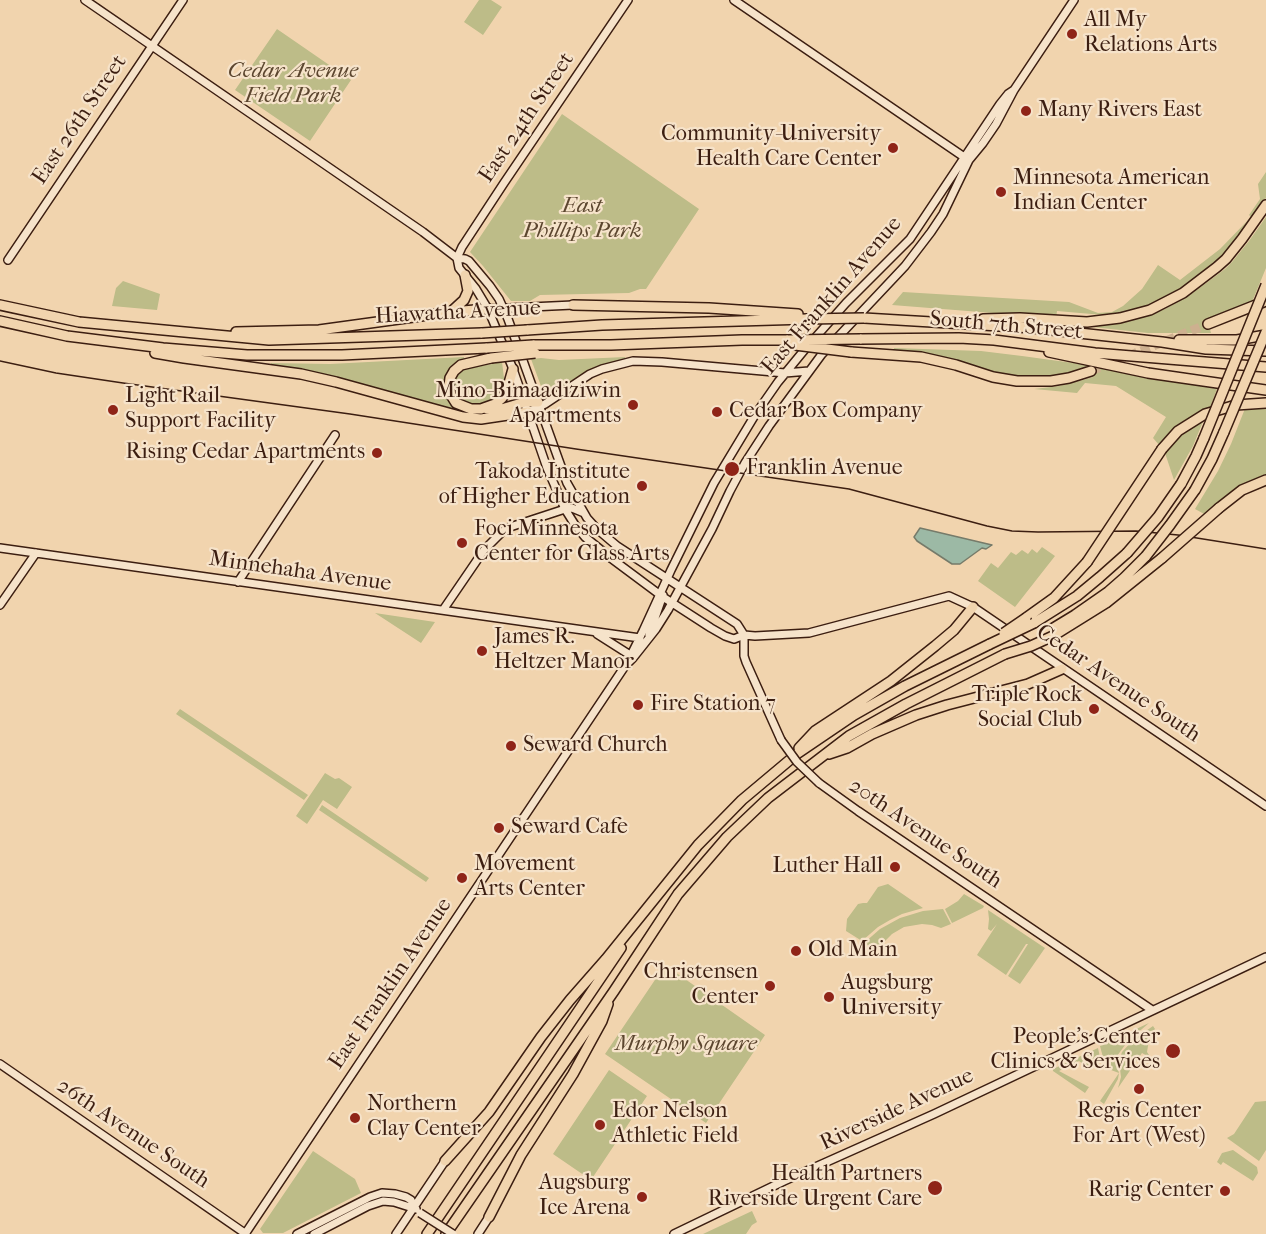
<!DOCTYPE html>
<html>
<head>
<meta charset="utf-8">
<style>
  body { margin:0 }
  canvas { display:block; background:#f1d4ae }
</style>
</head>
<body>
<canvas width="1266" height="1234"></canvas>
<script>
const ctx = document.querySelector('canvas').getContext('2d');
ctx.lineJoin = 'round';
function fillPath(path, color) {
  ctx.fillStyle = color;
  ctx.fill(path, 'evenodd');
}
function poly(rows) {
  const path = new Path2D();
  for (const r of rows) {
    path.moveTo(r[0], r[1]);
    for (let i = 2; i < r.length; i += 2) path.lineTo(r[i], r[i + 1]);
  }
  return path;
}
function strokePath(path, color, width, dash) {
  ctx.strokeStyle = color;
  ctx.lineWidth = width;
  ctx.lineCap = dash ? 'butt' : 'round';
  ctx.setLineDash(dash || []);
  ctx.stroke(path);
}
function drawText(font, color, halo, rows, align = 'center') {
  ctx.font = font + ' "IM FELL French Canon",serif';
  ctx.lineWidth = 4.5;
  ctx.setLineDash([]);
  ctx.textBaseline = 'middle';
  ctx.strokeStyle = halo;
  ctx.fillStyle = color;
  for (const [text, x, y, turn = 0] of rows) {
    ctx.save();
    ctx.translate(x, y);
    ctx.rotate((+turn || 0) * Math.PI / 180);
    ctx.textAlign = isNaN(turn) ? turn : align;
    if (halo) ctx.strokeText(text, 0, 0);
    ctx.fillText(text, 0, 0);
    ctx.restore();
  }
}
fillPath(poly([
  [479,0,491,0,502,7,483,35,464,22],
  [277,29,351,80,310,141,235,90],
  [562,114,699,209,646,289,640,289,629,293,540,295,530,301,511,301,483,266,470,252],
  [1266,172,1266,198,1245,230,1223,257,1187,286,1157,302,1145,307,1124,312,1103,315,1057,311,1056,318,892,305,903,292,1069,302,1098,313,1112,312,1123,306,1142,289,1158,265,1180,280,1220,249,1251,217,1249,215,1260,199,1258,184],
  [1266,217,1266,268,1252,302,1207,319,1211,333,1148,333,1083,326,1083,324,1117,322,1140,318,1165,309,1190,295,1225,269,1232,262,1249,241],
  [123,281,160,294,157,310,112,306,116,288],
  [894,348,981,351,1022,356,1088,365,1218,386,1210,408,1160,446,1153,438,1166,417,1116,386,1085,383,1077,393,1034,389,1059,386,1083,380,1093,377,1089,367,1059,376,1023,378,1001,375,893,352],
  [464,357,464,359,454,364,446,375,455,406,461,410,460,412,270,366,271,363,330,364],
  [625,357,625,359,604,364,582,374,545,397,531,359,541,358,559,360],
  [502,362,504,378,506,379,503,388,494,398,483,403,470,404,460,400,456,395,453,384,454,379,456,375,461,370],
  [1266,405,1266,475,1251,482,1206,515,1195,509,1218,471,1231,444,1246,406],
  [1204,419,1193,446,1174,480,1165,453,1180,435,1190,427],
  [1042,547,1055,556,1015,607,978,581,991,563,998,568,1011,552,1016,555,1022,550,1028,554,1032,549,1037,553],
  [375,613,435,622,421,643],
  [180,709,308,795,304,800,176,714],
  [325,773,335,779,339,778,352,787,337,809,323,800,307,824,296,816],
  [322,805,429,878,426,882,319,810],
  [888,884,923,908,902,914,890,920,878,927,862,941,846,931,847,919,858,904,863,903,867,903,878,887],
  [964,894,984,906,983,908,952,923,945,909,958,901],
  [943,909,951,924,941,928,932,925,922,924,904,927,892,934,881,945,877,951,864,943,880,929,900,918,923,911],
  [988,910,1045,948,1020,984,1008,976,1028,944,1026,944,1006,975,977,955,997,924,991,931,988,929,989,919],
  [665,965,765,1035,706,1123,605,1054],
  [1149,1023,1128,1041,1117,1056,1116,1063,1119,1073,1118,1079,1104,1104,1100,1101,1119,1073,1103,1067,1104,1061,1100,1046],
  [1153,1026,1155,1029,1149,1040,1147,1052,1151,1058,1142,1053,1118,1088,1121,1077,1119,1061,1122,1052,1133,1040],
  [1098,1048,1101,1062,1088,1068,1079,1061,1059,1071,1089,1087,1085,1093,1053,1071,1053,1069],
  [609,1070,647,1096,591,1180,553,1154],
  [1266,1101,1266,1150,1259,1161,1227,1138,1234,1134,1255,1102],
  [1233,1150,1257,1167,1258,1173,1253,1181,1223,1162,1221,1165,1217,1162,1222,1153],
  [313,1151,355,1179,361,1193,283,1233,263,1233,260,1229],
  [752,1211,757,1222,752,1225,746,1234,703,1234]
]), '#bdbc88');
const water = poly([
  [920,528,992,545,986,549,982,548,960,564,952,564,917,541,914,537,920,528]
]);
fillPath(water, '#9cb9a5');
strokePath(water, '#767b6a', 1.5);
strokePath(poly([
  [1091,371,1208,324]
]), '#cdb08f', 9, [9, 4.5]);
const secondary = poly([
  [85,0,423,232,457,258,465,259,469,261,490,286,499,299,508,319,567,483,587,518,597,529,617,546,737,624,744,635],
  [734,0,967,159],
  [457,258,459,268,476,289,488,309,513,369,547,468,565,509,575,525,585,537,612,559,663,597,711,628,725,636,734,639,744,635],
  [457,258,462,247,504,183,628,0],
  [8,260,183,0],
  [488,309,573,305],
  [528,412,545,404,590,374,602,369,633,361,662,362,785,373,809,371],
  [0,548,640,638],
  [238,582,335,435],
  [0,605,36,553],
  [443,610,484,550,502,532,510,527,565,509,572,508,584,513],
  [597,634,630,655],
  [649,635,663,595],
  [744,635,755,636,809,633,949,596,973,607,1266,806],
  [744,635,744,656,746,662,781,740],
  [629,662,633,658,656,629,668,610,712,529,730,491,745,463,769,426,822,354,905,266,931,232,943,214,969,160,983,143,996,124,1014,90,1074,0],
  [819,783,858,811,1152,1010],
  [0,1064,246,1234],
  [245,1234,627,663,643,631,671,570,714,483,755,415,778,382,806,348,846,303,910,239,1000,104,1008,94,1014,90],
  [297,1234,370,1197,382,1193,395,1194,406,1197,411,1200,414,1208],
  [314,1234,368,1206,383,1201,394,1202,416,1209],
  [396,1234,445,1161],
  [478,1234,489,1217],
  [674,1234,784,1181,934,1114,1266,957]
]);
const highway = poly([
  [0,305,79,322,269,340,482,333],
  [573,305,709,308,798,314],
  [452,311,464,300,468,291,465,275],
  [864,318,1033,328,1162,342,1206,349,1266,351],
  [983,319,1020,318,1087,322,1120,318,1150,310,1183,293,1217,267,1226,259,1242,239,1266,205],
  [0,321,67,336,163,348,247,355,342,355,487,348],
  [1208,324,1266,301],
  [527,330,602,325,807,319],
  [236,332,319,330,450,312,488,309],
  [860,339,959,338,994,340,1095,353,1266,367],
  [1179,340,1237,340,1266,335],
  [533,345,611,345,742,340,788,340],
  [851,352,921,357,956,365,993,377,1017,381,1051,381,1069,378,1091,371],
  [1049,352,1148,373,1266,390],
  [155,353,184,358,301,374,336,382,463,417,481,419,528,412],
  [491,358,461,365,454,371,450,378,449,386,451,395,456,403,471,409,481,409,495,404,502,398,507,390,513,369],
  [487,409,498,410,525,402,538,402],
  [1162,449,1178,431,1205,414,1236,405,1266,403],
  [1181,484,1196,456,1204,438],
  [1195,490,1212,459,1224,432],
  [1219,508,1242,490,1266,480],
  [1026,618,1054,598,1087,562],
  [1034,623,1077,596,1100,577,1127,553],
  [1047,632,1075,615,1108,592,1124,578,1146,556],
  [1053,636,1106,603,1162,558],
  [799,748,815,731,891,681,935,646,954,630,973,607],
  [829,754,847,748,872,734,916,715,947,705,1028,684,1062,669],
  [445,1161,489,1112,541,1037,570,1000,606,959,698,845,742,800,798,753,854,715,905,686,990,644],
  [489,1217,521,1155,573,1074,602,1021,608,1004],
  [427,1234,621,948],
  [446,1234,614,991,678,894,727,837,768,798,849,736,906,704,1005,654]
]);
strokePath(secondary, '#3c1e11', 10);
strokePath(highway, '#3c1e11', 12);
strokePath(secondary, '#f6e3ca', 7);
strokePath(highway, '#f1d4ae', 9);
strokePath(poly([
  [0,361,56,373,123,383,350,414,576,449,849,489,987,526,1012,531,1038,532,1136,531,1178,535,1266,549]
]), '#3c1e11', 1.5);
const secondaryBridge = poly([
  [781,740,797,762,819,783],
  [420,1213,453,1234]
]);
const highwayBridge = poly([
  [807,319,864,318],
  [482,333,527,330],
  [788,340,860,339],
  [787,344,851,352],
  [487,348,533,345],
  [491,358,535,353],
  [1224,432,1266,332],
  [1204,438,1266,285],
  [1127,553,1158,517,1181,484],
  [1146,556,1170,525,1195,490],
  [1162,558,1219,508],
  [1087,562,1162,449],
  [1004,633,1026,618],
  [990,644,1034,623],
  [1005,654,1031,646,1053,636]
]);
strokePath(secondaryBridge, '#3c1e11', 10, []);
strokePath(highwayBridge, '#3c1e11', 12, []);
strokePath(secondaryBridge, '#f6e3ca', 7);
strokePath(highwayBridge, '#f1d4ae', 9);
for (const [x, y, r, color] of [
  [1072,34,6,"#8f2418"],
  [1026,111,6,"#8f2418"],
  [893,148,6,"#8f2418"],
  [1001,192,6,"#8f2418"],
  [633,405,6,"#8f2418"],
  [113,410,6,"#8f2418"],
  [717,412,6,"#8f2418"],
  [377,453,6,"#8f2418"],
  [732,469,8,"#8f2418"],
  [642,486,6,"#8f2418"],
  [462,543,6,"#8f2418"],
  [482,651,6,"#8f2418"],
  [638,705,6,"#8f2418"],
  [1094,709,6,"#8f2418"],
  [511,746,6,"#8f2418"],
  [499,828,6,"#8f2418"],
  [895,867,6,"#8f2418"],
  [462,878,6,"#8f2418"],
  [796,951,6,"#8f2418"],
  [770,986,6,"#8f2418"],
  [829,997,6,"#8f2418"],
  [1173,1051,8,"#8f2418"],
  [1139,1089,6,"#8f2418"],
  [355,1118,6,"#8f2418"],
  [600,1125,6,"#8f2418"],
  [935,1188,8,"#8f2418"],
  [1225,1191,6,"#8f2418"],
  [642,1197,6,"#8f2418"]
]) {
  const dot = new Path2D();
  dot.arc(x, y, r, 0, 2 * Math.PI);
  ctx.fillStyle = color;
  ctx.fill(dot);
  strokePath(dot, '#f6e3ca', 2);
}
drawText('22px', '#3c1e11', '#f6e3ca', [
  ["All My",1084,21],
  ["Relations Arts",1084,46],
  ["Many Rivers East",1038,111],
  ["Community-University",881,135,"right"],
  ["Health Care Center",881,160,"right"],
  ["Minnesota American",1013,179],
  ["Indian Center",1013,204],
  ["Mino-Bimaadiziwin",621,392,"right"],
  ["Apartments",621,417,"right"],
  ["Light Rail",125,397],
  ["Support Facility",125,422],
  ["Cedar Box Company",729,412],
  ["Rising Cedar Apartments",365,453,"right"],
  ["Franklin Avenue",746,469],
  ["Takoda Institute",630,473,"right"],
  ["of Higher Education",630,498,"right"],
  ["Foci Minnesota",474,530],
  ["Center for Glass Arts",474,555],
  ["James R.",494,638],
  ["Heltzer Manor",494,663],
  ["Triple Rock",1082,696,"right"],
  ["Social Club",1082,721,"right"],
  ["Fire Station 7",650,705],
  ["Seward Church",523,746],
  ["Seward Cafe",511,828],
  ["Movement",474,865],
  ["Arts Center",474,890],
  ["Luther Hall",883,867,"right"],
  ["Old Main",808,951],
  ["Christensen",758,973,"right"],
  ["Center",758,998,"right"],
  ["Augsburg",841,984],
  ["University",841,1009],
  ["People's Center",1160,1038,"right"],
  ["Clinics & Services",1160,1063,"right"],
  ["Northern",367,1105],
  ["Clay Center",367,1130],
  ["Edor Nelson",612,1112],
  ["Athletic Field",612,1137],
  ["Regis Center",1139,1112,"center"],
  ["For Art (West)",1139,1137,"center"],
  ["Health Partners",922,1175,"right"],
  ["Riverside Urgent Care",922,1200,"right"],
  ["Augsburg",630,1184,"right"],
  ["Ice Arena",630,1209,"right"],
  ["Rarig Center",1213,1191,"right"]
], 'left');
drawText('italic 22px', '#5c462f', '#f6e3ca', [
  ["Cedar Avenue",293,72],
  ["Field Park",293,97],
  ["East",582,207],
  ["Phillips Park",582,232],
  ["Murphy Square",686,1045]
]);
drawText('22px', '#3c1e11', '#f6e3ca', [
  ["East 24th Street",527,118,-56],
  ["East 26th Street",80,120,-56],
  ["East Franklin Avenue",832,296,-49],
  ["Hiawatha Avenue",458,313,-3],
  ["South 7th Street",1006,326,5],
  ["Minnehaha Avenue",300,572,8],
  ["Cedar Avenue South",1118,684,34],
  ["20th Avenue South",925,834,34],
  ["East Franklin Avenue",391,984,-56],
  ["Riverside Avenue",897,1110,-25],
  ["26th Avenue South",133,1134,34]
]);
</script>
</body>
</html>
